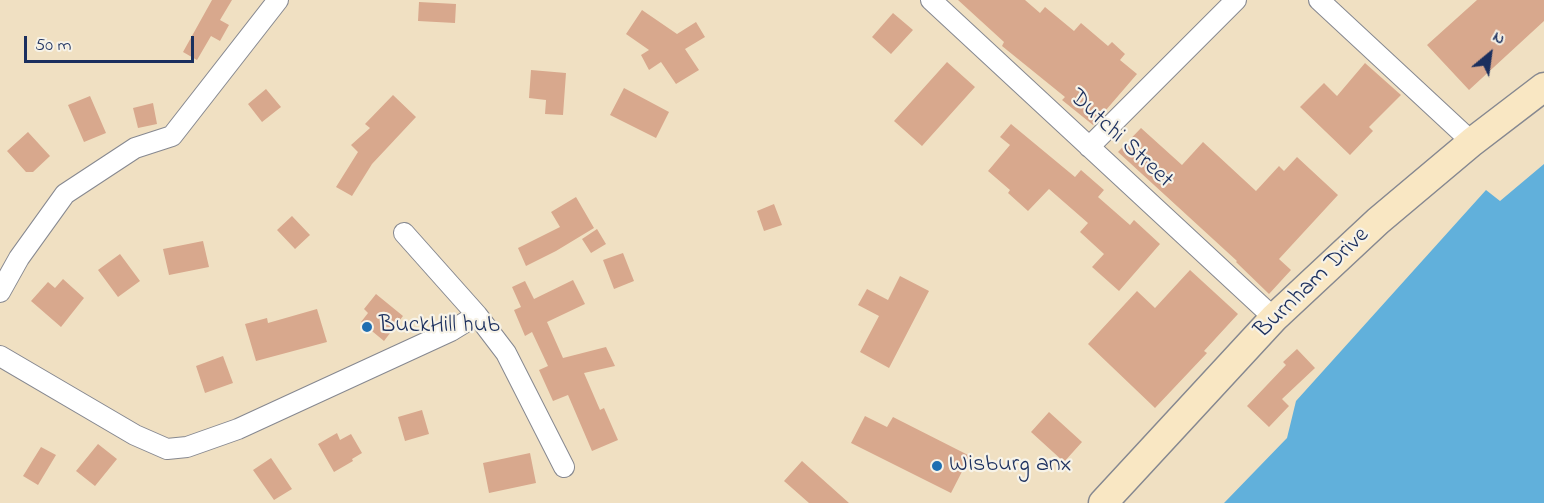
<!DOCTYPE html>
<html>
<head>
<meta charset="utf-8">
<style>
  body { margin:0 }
  #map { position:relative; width:1544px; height:503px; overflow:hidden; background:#f0e0c2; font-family:"Indie Flower",sans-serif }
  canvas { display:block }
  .north { position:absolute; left:1460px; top:24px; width:60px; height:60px; -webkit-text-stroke:4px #f7f3e8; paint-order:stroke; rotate:29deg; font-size:16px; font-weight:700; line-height:24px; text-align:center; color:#1b2f5e }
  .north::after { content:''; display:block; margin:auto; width:21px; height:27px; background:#1b2f5e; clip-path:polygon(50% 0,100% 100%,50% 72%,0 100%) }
  .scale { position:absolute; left:24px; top:36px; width:170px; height:27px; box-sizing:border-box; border:3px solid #1b2f5e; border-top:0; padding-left:8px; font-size:18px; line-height:21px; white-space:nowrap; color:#1b2f5e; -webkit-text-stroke:4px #f7f3e8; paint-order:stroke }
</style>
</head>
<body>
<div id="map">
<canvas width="1544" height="503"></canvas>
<div class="north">N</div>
<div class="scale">50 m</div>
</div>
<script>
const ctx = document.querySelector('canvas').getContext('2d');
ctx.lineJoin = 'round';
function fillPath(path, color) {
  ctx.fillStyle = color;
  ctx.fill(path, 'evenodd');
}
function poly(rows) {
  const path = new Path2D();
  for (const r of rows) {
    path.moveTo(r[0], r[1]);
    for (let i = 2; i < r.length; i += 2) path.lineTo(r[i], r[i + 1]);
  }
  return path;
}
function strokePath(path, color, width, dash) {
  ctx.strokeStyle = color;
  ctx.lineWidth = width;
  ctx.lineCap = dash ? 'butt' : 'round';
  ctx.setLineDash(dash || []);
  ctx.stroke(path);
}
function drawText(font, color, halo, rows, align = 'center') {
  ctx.font = font + ' "Indie Flower",sans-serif';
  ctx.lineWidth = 4.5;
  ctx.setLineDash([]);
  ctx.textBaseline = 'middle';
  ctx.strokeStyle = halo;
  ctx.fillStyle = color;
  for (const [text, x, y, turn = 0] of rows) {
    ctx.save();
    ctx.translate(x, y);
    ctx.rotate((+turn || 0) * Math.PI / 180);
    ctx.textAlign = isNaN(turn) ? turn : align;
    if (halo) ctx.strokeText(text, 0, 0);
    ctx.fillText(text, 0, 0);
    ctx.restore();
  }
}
fillPath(poly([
  [1544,164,1544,503,1224,503,1287,438,1296,401,1486,190,1500,201]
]), '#61b0db');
fillPath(poly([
  [212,0,232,0,220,20,229,25,220,41,211,36,197,60,183,52],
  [958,0,1025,0,1040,13,1045,7,1074,31,1081,23,1108,46,1112,42,1125,54,1120,60,1137,74,1093,125,1062,100,1065,97,1002,46,1004,42],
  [1477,0,1544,0,1544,21,1469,90,1427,45],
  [419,2,456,4,455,23,418,21],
  [642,10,677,34,696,22,705,37,685,49,699,70,676,84,661,62,649,70,641,55,649,50,626,34],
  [893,13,913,30,891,54,872,37],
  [947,62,975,87,922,146,894,121],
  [1365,63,1401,95,1369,127,1373,131,1350,155,1300,107,1324,83,1337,96],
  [531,70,566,73,563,115,545,114,546,100,529,98],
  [624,88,669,112,656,138,610,115],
  [266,89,281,107,262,122,248,104],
  [393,95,416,117,372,164,352,196,336,187,358,152,351,145,370,128,365,124],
  [90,96,106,133,84,142,68,105],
  [153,103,157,124,138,128,133,108],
  [1011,124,1075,177,1081,170,1104,190,1098,197,1130,225,1134,220,1160,244,1119,291,1092,267,1104,254,1080,232,1088,223,1049,189,1028,211,1008,193,1010,190,988,171,1010,145,1000,137],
  [1141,128,1182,165,1203,142,1256,191,1279,166,1284,171,1297,157,1338,195,1279,259,1291,270,1269,294,1236,262,1237,261,1118,152],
  [28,132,50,156,33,172,26,172,7,151],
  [576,197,594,228,556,251,526,266,518,248,560,227,551,212],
  [774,204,782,225,764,231,757,211],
  [292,216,310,235,295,249,277,230],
  [597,229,606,244,591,253,582,239],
  [203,241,209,267,169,275,163,249],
  [623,253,634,281,614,289,603,260],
  [120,254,140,281,118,297,98,270],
  [1190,270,1238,314,1204,351,1207,353,1155,408,1088,344,1137,291,1155,308],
  [900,276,929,291,889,368,860,352,879,316,858,305,867,289,888,300],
  [63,279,84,298,61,327,31,301,48,282,55,288],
  [573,280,585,304,547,322,563,358,606,347,615,366,584,373,600,410,604,408,618,440,592,451,568,395,553,401,539,370,548,366,532,332,525,336,514,310,521,307,512,287,525,281,534,299],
  [376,294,403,316,384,341,361,322,368,313,364,309],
  [317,309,327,342,256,361,245,324,267,318,268,323],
  [1297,349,1315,368,1282,399,1289,406,1269,427,1247,406,1286,365,1283,362],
  [223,356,233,383,205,393,196,366],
  [422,410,429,434,405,441,398,417],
  [1049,412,1082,442,1064,462,1031,432],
  [865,416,887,427,893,417,970,456,951,493,851,443],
  [337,433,340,440,351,434,362,453,352,459,353,461,334,472,318,444],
  [98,444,117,459,95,486,76,471],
  [41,447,56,455,38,485,23,476],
  [530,453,536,483,489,493,483,463],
  [271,458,292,489,274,500,253,470],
  [802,461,849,503,809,503,784,481]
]), '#d8a88d');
const street = poly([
  [931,0,1274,318],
  [1319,0,1472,142],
  [1089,147,1236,0],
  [404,233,477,315,506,353,564,467],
  [0,292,19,258,65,194,135,148,172,136,278,0],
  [0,356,135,435,167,449,187,447,238,429,451,331,477,315]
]);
const secondary = poly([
  [1103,503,1274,318,1378,221,1472,142,1544,87]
]);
strokePath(street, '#868890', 22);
strokePath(secondary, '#868890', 31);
strokePath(street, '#fff', 20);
strokePath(secondary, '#f9e7c3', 28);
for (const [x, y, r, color] of [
  [367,327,6,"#1f6fb2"],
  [937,466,6,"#1f6fb2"]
]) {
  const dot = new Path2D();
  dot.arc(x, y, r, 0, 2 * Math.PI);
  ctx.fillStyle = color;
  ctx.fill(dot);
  strokePath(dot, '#f7f3e8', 2);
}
drawText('24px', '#1b2f5e', '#f7f3e8', [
  ["Dutchi Street",1120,140,43],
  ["Burnham Drive",1313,284,-44]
]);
drawText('24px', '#1b2f5e', '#f7f3e8', [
  ["BuckHill hub",379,327],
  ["Wisburg anx",949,466]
], 'left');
</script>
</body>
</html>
